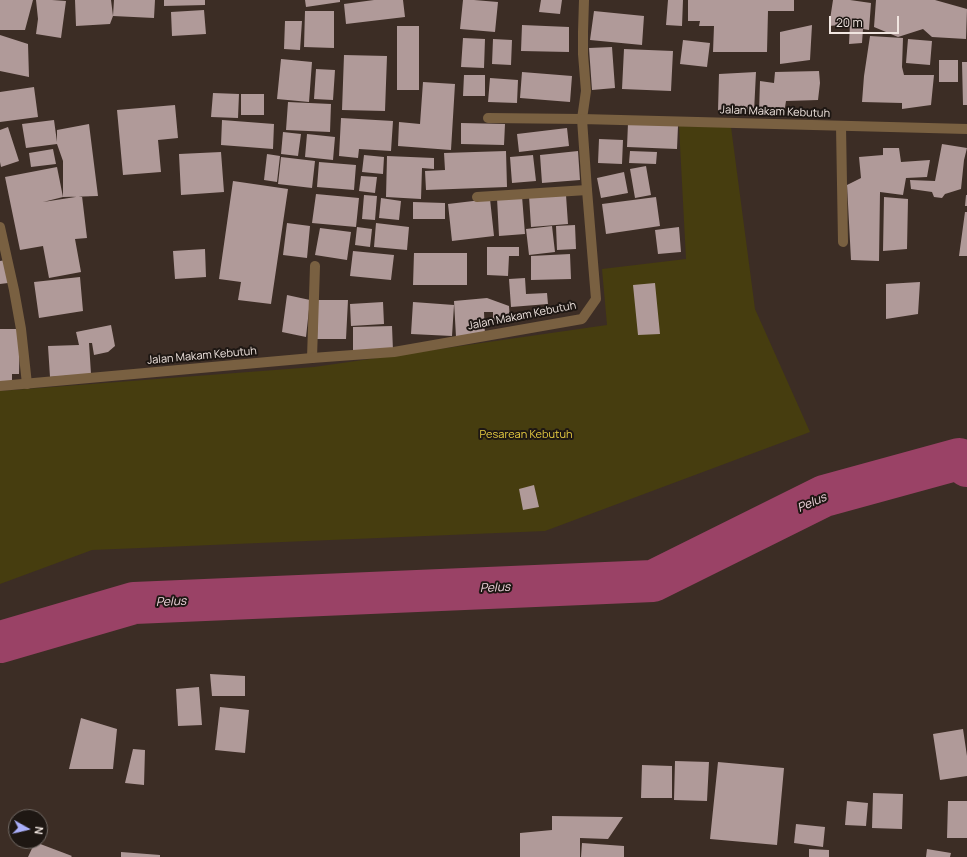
<!DOCTYPE html>
<html>
<head>
<meta charset="utf-8">
<style>
  body { margin:0 }
  #map { position:relative; width:967px; height:857px; overflow:hidden; background:#3c2d25; font-family:Manrope,sans-serif }
  canvas { display:block }
  .north { position:absolute; left:8px; top:809px; width:40px; height:40px; box-sizing:border-box; background:#1e1713; border:1px solid #726a65; border-radius:50%; rotate:98deg; font-size:11px; font-weight:700; line-height:16px; text-align:center; color:#f1e6e1 }
  .north::after { content:''; display:block; margin:auto; width:14px; height:18px; background:#aaaffb; clip-path:polygon(50% 0,100% 100%,50% 72%,0 100%) }
  .scale { position:absolute; left:829px; top:16px; width:70px; height:18px; box-sizing:border-box; border:2px solid #f1e6e1; border-top:0; padding-left:5px; font-size:12px; line-height:14px; white-space:nowrap; color:#f1e6e1; -webkit-text-stroke:3px #1e1713; paint-order:stroke }
</style>
</head>
<body>
<div id="map">
<canvas width="967" height="857"></canvas>
<div class="north">N</div>
<div class="scale">20 m</div>
</div>
<script>
const ctx = document.querySelector('canvas').getContext('2d');
ctx.lineJoin = 'round';
function fillPath(path, color) {
  ctx.fillStyle = color;
  ctx.fill(path, 'evenodd');
}
function poly(rows) {
  const path = new Path2D();
  for (const r of rows) {
    path.moveTo(r[0], r[1]);
    for (let i = 2; i < r.length; i += 2) path.lineTo(r[i], r[i + 1]);
  }
  return path;
}
function strokePath(path, color, width, dash) {
  ctx.strokeStyle = color;
  ctx.lineWidth = width;
  ctx.lineCap = dash ? 'butt' : 'round';
  ctx.setLineDash(dash || []);
  ctx.stroke(path);
}
function drawText(font, color, halo, rows, align = 'center') {
  ctx.font = font + ' Manrope,sans-serif';
  ctx.lineWidth = 4;
  ctx.setLineDash([]);
  ctx.textBaseline = 'middle';
  ctx.strokeStyle = halo;
  ctx.fillStyle = color;
  for (const [text, x, y, turn = 0] of rows) {
    ctx.save();
    ctx.translate(x, y);
    ctx.rotate((+turn || 0) * Math.PI / 180);
    ctx.textAlign = isNaN(turn) ? turn : align;
    if (halo) ctx.strokeText(text, 0, 0);
    ctx.fillText(text, 0, 0);
    ctx.restore();
  }
}
fillPath(poly([
  [679,126,731,127,755,309,810,432,545,531,92,550,0,584,0,391,314,367,607,325,602,269,686,259]
]), '#463d0f');
strokePath(poly([
  [0,642,134,603,653,581,824,496,959,459,967,466]
]), '#9a4266', 42);
fillPath(poly([
  [0,0,33,0,25,30,0,30],
  [36,0,52,0,66,1,61,38,36,34,38,19],
  [75,0,111,0,113,16,110,24,76,26],
  [114,0,155,0,154,18,113,16],
  [164,0,205,0,205,5,164,6],
  [305,0,340,0,340,2,306,7],
  [374,0,403,0,405,17,346,24,344,4],
  [463,0,474,0,498,2,495,32,460,29],
  [541,0,562,0,560,14,539,12],
  [668,0,683,0,682,26,666,25],
  [688,0,794,0,794,11,768,11,767,52,713,52,714,26,699,26,700,21,688,21],
  [833,0,850,0,871,3,869,30,863,29,862,43,849,44,850,24,829,26],
  [876,0,935,0,967,9,966,39,932,37,923,29,898,37,874,27],
  [204,10,206,34,172,36,171,12],
  [305,11,334,11,334,48,304,47],
  [594,11,644,16,642,45,590,40],
  [285,21,302,21,300,50,284,49],
  [522,25,569,27,569,52,521,51],
  [812,25,810,60,780,64,780,32],
  [397,26,419,26,419,90,397,90],
  [0,35,28,44,29,77,0,71],
  [870,36,903,38,902,67,904,75,934,75,931,105,902,109,902,103,862,102,864,76],
  [463,38,485,39,484,68,461,67],
  [493,39,512,40,511,65,492,64],
  [908,39,932,41,930,65,906,63],
  [683,40,710,43,707,67,680,64],
  [612,47,615,88,592,90,589,48],
  [624,49,673,51,671,91,622,89],
  [344,55,387,56,385,111,342,110],
  [281,59,312,62,309,102,277,99],
  [939,60,958,60,958,82,939,82],
  [962,62,967,62,967,105,963,105],
  [316,69,335,70,333,100,314,99],
  [819,71,820,83,818,100,786,101,784,114,759,113,760,81,774,83,775,72],
  [522,72,572,76,570,102,520,98],
  [756,72,754,112,718,111,719,74],
  [464,75,485,75,485,96,463,96],
  [490,78,518,80,517,103,488,102],
  [423,82,455,84,451,150,398,146,399,122,420,124],
  [34,87,38,117,0,122,0,92],
  [213,93,239,94,238,118,211,117],
  [241,94,264,94,264,115,241,115],
  [288,102,331,104,330,132,286,130],
  [175,105,178,138,158,140,161,172,123,175,117,110],
  [341,118,393,121,391,151,359,149,358,158,339,156],
  [54,120,57,142,57,130,89,124,98,196,63,197,63,161,57,144,26,148,22,124],
  [222,120,274,124,273,149,221,145],
  [461,123,505,124,504,145,461,144],
  [628,123,678,126,677,149,627,147],
  [8,127,19,161,1,167,0,162,0,130],
  [567,128,569,146,519,152,517,134],
  [283,132,301,134,298,156,281,154],
  [307,134,335,137,333,160,305,157],
  [599,139,623,140,622,164,598,163],
  [942,144,967,148,964,160,961,189,945,194,942,198,934,197,932,192,911,189,910,180,935,181],
  [883,148,899,148,901,162,930,160,927,177,906,178,903,195,880,192,879,261,851,260,847,185,861,178,859,157,883,155],
  [53,149,56,164,31,167,29,153],
  [506,151,507,187,426,190,425,171,445,170,444,153],
  [578,151,580,180,542,183,540,155],
  [630,151,657,152,656,164,629,163],
  [221,152,224,192,181,195,179,154],
  [267,154,280,156,277,182,264,180],
  [364,155,384,157,383,174,362,172],
  [533,155,536,181,512,183,510,157],
  [387,156,434,158,434,169,422,168,421,199,386,197],
  [281,157,315,161,312,188,278,184],
  [319,162,356,165,354,190,317,187],
  [646,166,651,195,635,198,630,169],
  [57,167,63,197,43,202,82,196,87,238,75,239,81,272,49,278,43,246,20,250,5,177],
  [624,172,628,193,601,198,597,178],
  [361,176,377,177,375,193,359,191],
  [233,181,288,189,271,304,238,300,241,282,219,279],
  [316,194,359,198,356,227,312,223],
  [364,195,377,196,375,220,362,219],
  [566,195,568,224,531,227,529,196],
  [966,195,967,195,967,206,965,206],
  [522,196,525,234,499,236,497,198],
  [656,197,660,226,606,234,602,204],
  [884,197,908,199,907,249,883,251],
  [381,198,401,201,399,220,379,218],
  [490,199,494,236,452,241,448,204],
  [413,202,445,203,445,219,413,219],
  [965,212,967,212,967,256,959,256],
  [287,223,310,226,307,258,283,255],
  [376,223,409,227,407,250,374,247],
  [575,225,576,249,557,250,556,226],
  [552,226,555,252,529,255,526,229],
  [357,227,372,229,370,247,355,245],
  [679,227,681,252,658,254,655,230],
  [320,228,351,232,347,260,315,255],
  [487,247,519,247,519,256,509,256,508,276,487,275],
  [205,249,206,277,175,279,173,251],
  [353,251,394,255,391,280,350,276],
  [414,253,467,253,467,285,413,285],
  [570,254,571,279,531,280,531,256],
  [6,260,8,283,0,284,0,261],
  [80,277,83,311,39,318,34,282],
  [525,278,526,294,547,293,548,304,511,307,509,279],
  [920,282,918,314,886,319,886,284],
  [655,283,660,334,638,335,633,285],
  [287,295,310,300,306,337,282,332],
  [487,298,509,306,510,322,493,323,493,312,484,312,485,336,456,337,454,301],
  [318,300,348,300,346,339,317,339],
  [383,302,384,324,351,326,350,304],
  [413,302,454,305,452,336,411,334],
  [111,325,115,346,108,352,94,355,92,343,89,343,91,374,50,377,48,346,79,345,76,332],
  [392,326,393,351,353,352,353,327],
  [0,329,20,329,19,374,12,374,12,384,0,384],
  [534,485,539,507,523,510,519,489],
  [210,674,245,676,245,696,212,696],
  [199,687,202,725,178,726,176,689],
  [220,707,249,710,245,753,215,750],
  [81,718,117,729,113,769,69,769],
  [963,729,967,756,967,776,940,780,933,734],
  [133,749,145,750,144,785,125,783],
  [675,761,709,762,707,801,674,800],
  [718,762,784,768,777,845,710,839],
  [642,765,672,766,672,798,641,798],
  [873,793,903,794,902,829,872,828],
  [847,801,868,803,866,826,845,825],
  [948,801,967,801,967,838,947,838],
  [552,816,623,817,608,839,580,838,580,857,520,857,520,833,552,830],
  [796,824,825,827,823,847,794,843],
  [35,842,72,856,71,857,28,857],
  [582,843,624,846,624,857,581,857],
  [809,849,829,850,829,857,809,857],
  [927,849,951,853,950,857,926,857],
  [121,852,160,855,160,857,121,857]
]), '#b09a99');
strokePath(poly([
  [841,126,843,242]
]), '#796041', 10);
strokePath(poly([
  [488,118,582,119,586,91,583,54,583,32,584,0],
  [477,197,587,190],
  [0,227,14,290,21,329,27,384],
  [312,358,315,266]
]), '#796041', 10);
strokePath(poly([
  [0,386,312,358,394,352,582,319,596,299,587,190,582,119,967,129]
]), '#796041', 10);
drawText('11px', '#f1e6e1', '#1e1713', [
  ["Jalan Makam Kebutuh",775,112,2],
  ["Jalan Makam Kebutuh",522,316,-11],
  ["Jalan Makam Kebutuh",202,356,-5]
]);
drawText('11px', '#e7cc41', '#1e1713', [
  ["Pesarean Kebutuh",526,435]
]);
drawText('italic 12px', '#f0d6de', '#1e1713', [
  ["Pelus",812,503,-24],
  ["Pelus",495,588,-2],
  ["Pelus",171,602,-2]
]);
</script>
</body>
</html>
